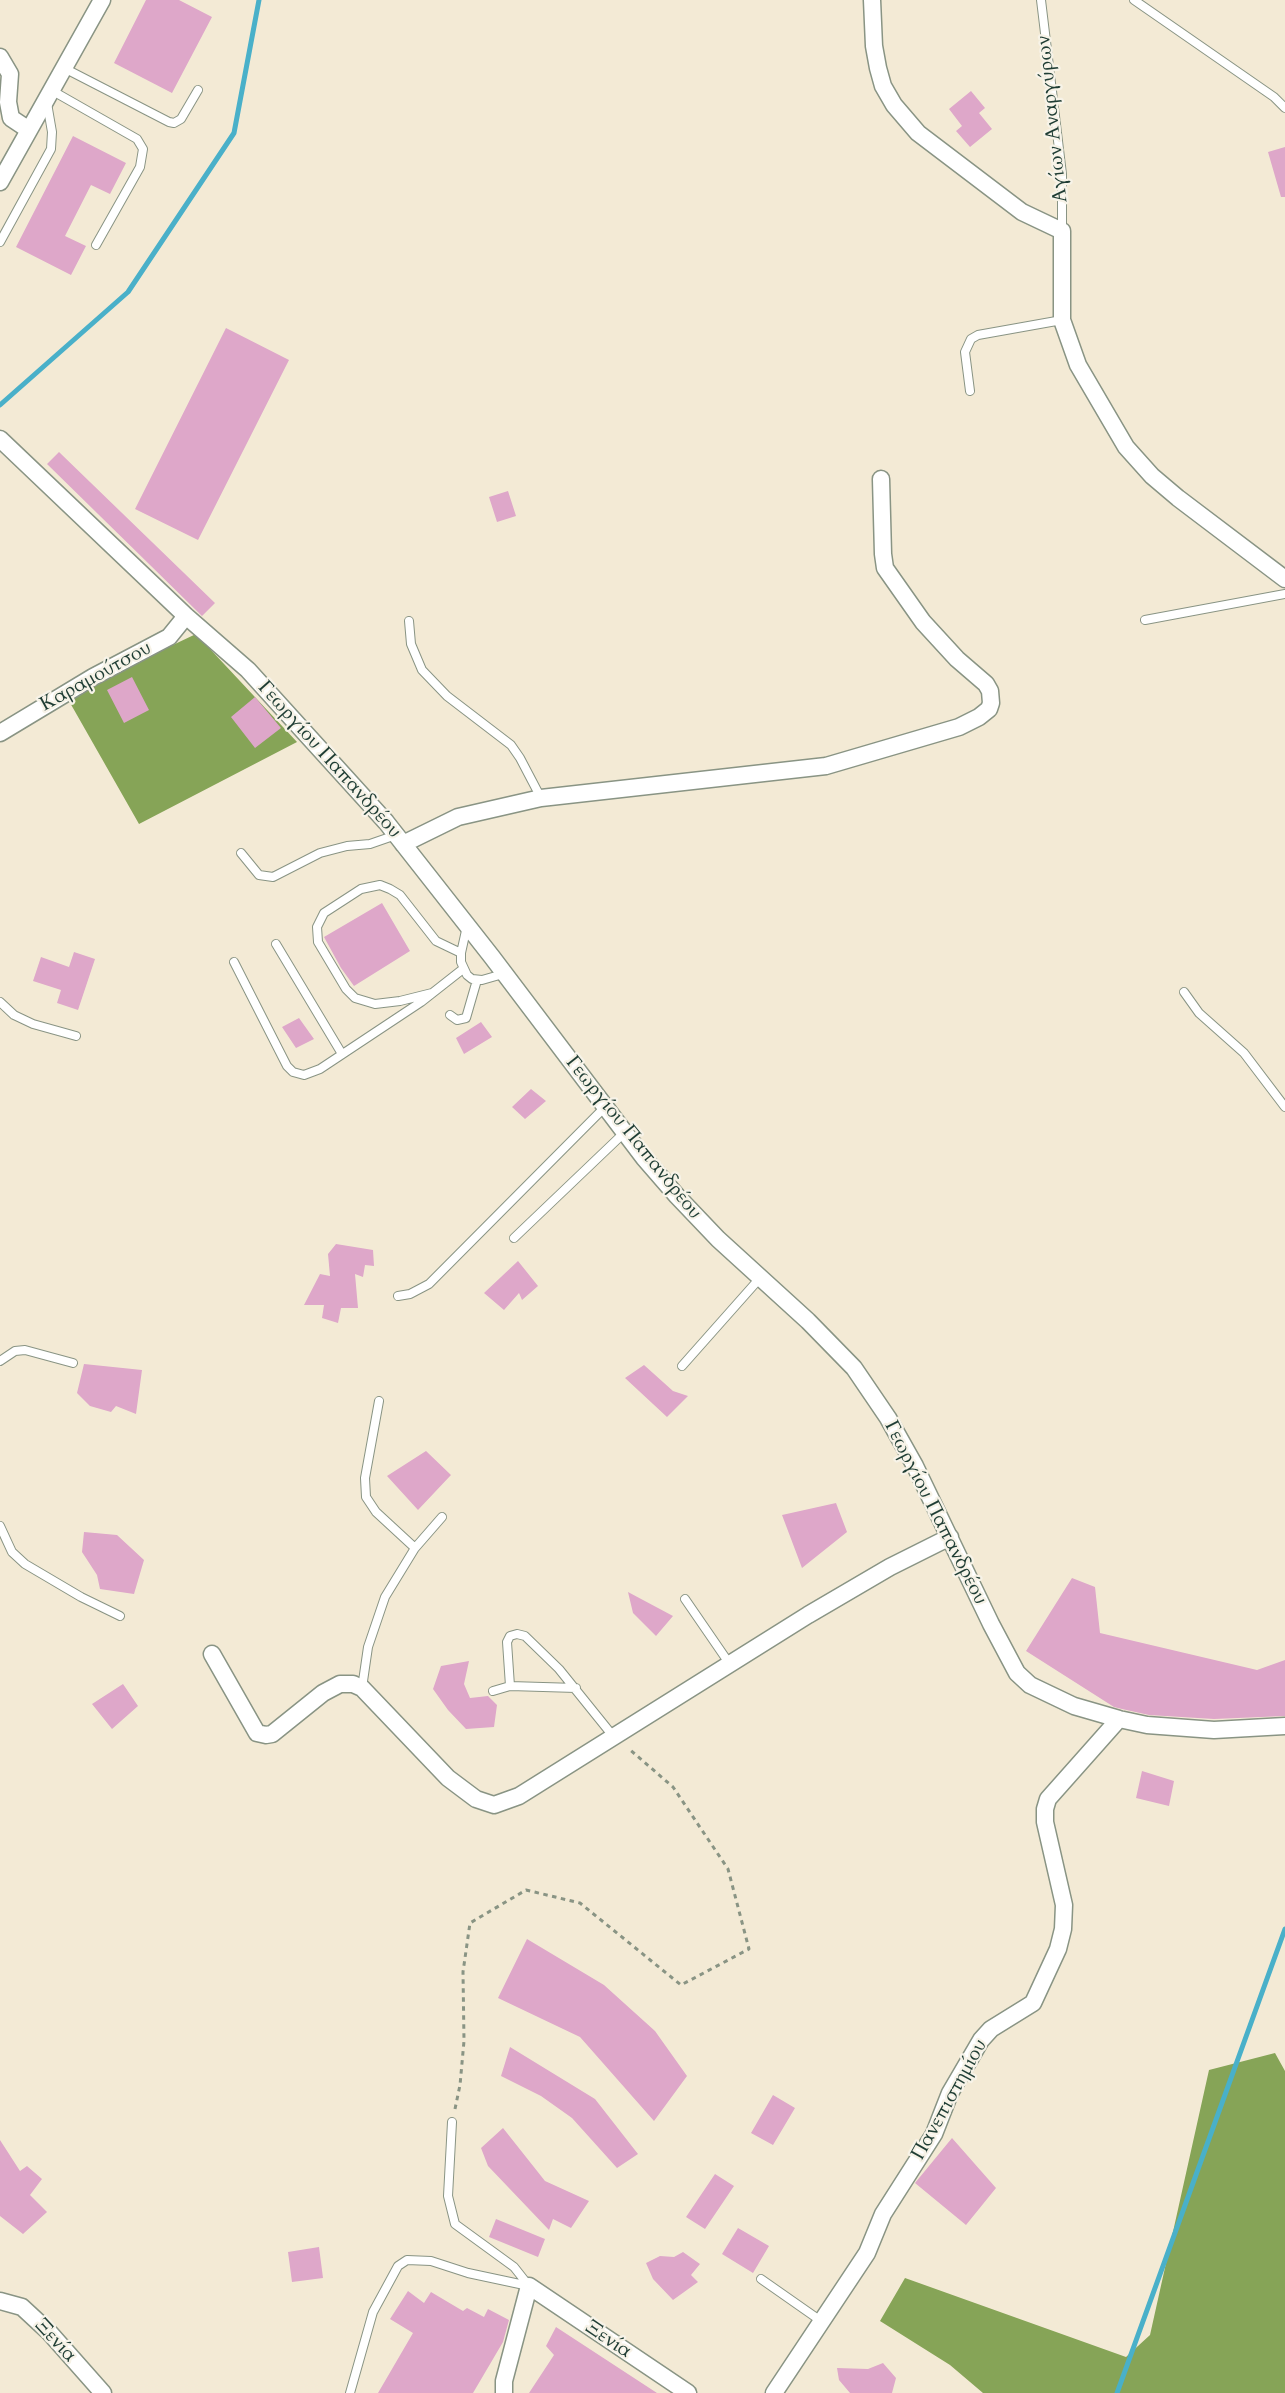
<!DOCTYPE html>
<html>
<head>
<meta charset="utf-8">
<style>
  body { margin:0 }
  canvas { display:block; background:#f3ead5 }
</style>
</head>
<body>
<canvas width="1285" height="2393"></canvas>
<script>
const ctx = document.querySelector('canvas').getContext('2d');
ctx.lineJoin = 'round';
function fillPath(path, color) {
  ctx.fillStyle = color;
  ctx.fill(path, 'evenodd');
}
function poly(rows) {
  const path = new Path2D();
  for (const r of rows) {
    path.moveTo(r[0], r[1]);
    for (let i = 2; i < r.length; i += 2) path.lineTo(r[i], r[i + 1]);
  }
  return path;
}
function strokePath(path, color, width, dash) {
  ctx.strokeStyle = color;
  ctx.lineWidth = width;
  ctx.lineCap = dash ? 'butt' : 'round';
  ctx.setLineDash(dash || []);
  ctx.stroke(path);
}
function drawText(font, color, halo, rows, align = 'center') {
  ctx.font = font + ' Cardo,serif';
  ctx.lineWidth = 4.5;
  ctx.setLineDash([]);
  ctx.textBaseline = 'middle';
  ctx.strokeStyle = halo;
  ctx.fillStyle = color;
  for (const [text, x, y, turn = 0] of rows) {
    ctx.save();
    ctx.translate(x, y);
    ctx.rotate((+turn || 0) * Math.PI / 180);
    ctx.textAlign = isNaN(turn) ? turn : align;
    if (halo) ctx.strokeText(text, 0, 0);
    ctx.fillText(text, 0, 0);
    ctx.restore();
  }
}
fillPath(poly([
  [196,634,297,742,139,824,69,701,139,661],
  [1275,2053,1285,2071,1285,2393,983,2393,950,2365,880,2321,905,2278,1126,2357,1150,2335,1209,2070]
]), '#86a457');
strokePath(poly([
  [0,405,128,292,234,133,259,0],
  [1117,2393,1285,1929]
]), '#49b0c9', 5);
fillPath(poly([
  [146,0,179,0,212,17,172,93,114,63],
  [971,91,985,108,979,113,992,129,970,147,956,131,962,126,949,109],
  [73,136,126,163,110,194,91,185,65,236,86,246,71,275,16,247],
  [1285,147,1285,197,1281,197,1268,152],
  [226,328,289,360,198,540,135,509],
  [59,452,215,603,202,616,47,464],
  [508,491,516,516,497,522,489,497],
  [132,677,149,710,124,723,107,690],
  [255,697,281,728,255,748,231,717],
  [382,903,410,951,354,986,341,968,324,937],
  [74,952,95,959,78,1010,57,1003,61,990,33,981,41,957,69,967],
  [299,1018,314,1039,296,1048,282,1027],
  [481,1022,492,1037,464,1054,456,1038],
  [531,1089,546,1101,525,1119,512,1107],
  [336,1244,373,1250,374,1266,365,1265,363,1277,355,1274,358,1308,341,1308,338,1323,322,1318,324,1305,304,1305,320,1274,330,1276,328,1254],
  [518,1261,538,1286,522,1300,519,1293,504,1310,484,1293],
  [84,1364,142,1370,136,1414,116,1406,111,1412,90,1406,77,1393],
  [644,1365,673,1391,688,1396,667,1417,625,1378],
  [426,1451,451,1475,418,1510,387,1476],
  [836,1503,847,1532,802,1568,782,1515],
  [84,1532,117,1535,144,1560,134,1594,100,1589,97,1575,82,1552],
  [1072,1578,1095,1587,1100,1633,1257,1670,1285,1660,1285,1716,1214,1719,1149,1715,1122,1709,1114,1707,1026,1651],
  [628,1592,673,1616,656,1636,633,1613],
  [469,1661,464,1684,470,1698,488,1696,497,1705,494,1727,466,1729,448,1710,433,1689,441,1666],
  [123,1684,138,1706,112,1729,92,1704],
  [1142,1771,1174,1781,1169,1806,1136,1798],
  [527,1939,604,1985,655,2031,687,2076,654,2121,580,2037,498,1998],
  [510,2047,595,2099,638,2154,617,2168,572,2118,541,2096,501,2076],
  [773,2095,795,2108,773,2145,751,2133],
  [503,2128,545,2181,589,2201,571,2228,553,2219,549,2230,488,2166,481,2148],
  [952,2138,996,2188,966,2225,915,2183],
  [0,2140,20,2171,27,2166,42,2179,30,2195,47,2212,23,2234,0,2216],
  [715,2174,734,2186,705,2229,686,2217],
  [496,2219,545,2239,538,2257,489,2237],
  [738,2228,769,2246,753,2273,722,2254],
  [319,2247,323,2278,292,2282,288,2252],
  [683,2252,700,2264,691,2275,698,2282,673,2300,653,2279,646,2263,660,2256,674,2257],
  [408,2291,424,2303,431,2292,463,2311,467,2308,484,2317,488,2309,509,2320,503,2342,473,2393,378,2393,413,2333,390,2319],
  [556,2327,657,2393,529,2393,554,2355,546,2346],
  [883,2363,896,2378,892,2393,850,2393,839,2380,837,2368,868,2369]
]), '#dea7c9');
const lane = poly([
  [1041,0,1062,174,1062,231],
  [1134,0,1274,97,1285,108],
  [64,68,169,122,174,123,181,119,198,90],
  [51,90,137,139,143,149,140,167,96,245],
  [0,242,51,149,52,132,47,103],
  [970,391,965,352,971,339,978,335,1062,320],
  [1145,620,1285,594],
  [409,621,411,644,422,670,447,696,511,745,520,758,541,798],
  [241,853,259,875,273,877,320,853,347,846,370,844,396,835],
  [467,926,461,953,461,962,467,975,472,979,482,980,503,974],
  [276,944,342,1054],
  [234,962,287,1066,293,1072,304,1075,320,1069,421,1002,463,969],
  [1184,992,1199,1013,1244,1053,1285,1107],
  [432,993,400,1001,375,1004,355,998,346,989,318,942,317,927,324,913,361,889,380,885,390,889,400,895,436,941,461,953],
  [0,1002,14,1015,33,1024,76,1036],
  [450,1015,457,1020,466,1018,477,980],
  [514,1238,625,1132],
  [398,1296,410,1294,429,1284,605,1107],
  [0,1361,15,1351,25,1350,73,1363],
  [682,1366,760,1278],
  [379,1401,365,1478,366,1497,376,1512,415,1548],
  [0,1526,12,1552,25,1564,81,1597,120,1616],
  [685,1599,729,1663],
  [510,1686,576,1688],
  [362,1688,368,1647,385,1597,415,1548,442,1517],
  [493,1691,510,1686,507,1642,510,1636,517,1634,525,1636,559,1669,613,1736],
  [761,2279,821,2321],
  [350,2393,373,2312,398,2266,407,2260,431,2261,468,2273,529,2286,514,2267,455,2224,448,2196,452,2122]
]);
const street = poly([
  [872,0,874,46,878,68,883,86,894,105,918,133,1022,212,1062,231,1062,320,1078,365,1126,447,1152,476,1178,498,1285,579],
  [0,57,10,74,8,102,11,118,29,130],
  [0,182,102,0],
  [0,439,186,616,248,670,386,822,492,957,644,1158,677,1196,718,1239,808,1321,854,1368,888,1418,915,1466,991,1624,1017,1673,1030,1685,1074,1706,1119,1719,1147,1725,1214,1730,1285,1726],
  [0,733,93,677,169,637,186,616],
  [403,844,458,817,541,798,826,766,959,727,979,717,989,709,991,703,990,691,986,684,957,659,923,622,885,568,883,554,881,479],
  [212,1654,257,1733,266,1735,272,1734,323,1693,340,1684,353,1684,362,1688,448,1778,476,1799,494,1805,519,1796,808,1615,890,1567,950,1537],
  [0,2301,22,2307,49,2332,103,2393],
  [504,2393,504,2381,529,2286,688,2393],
  [774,2393,867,2253,883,2214,934,2134,950,2093,981,2040,991,2029,1033,2003,1058,1949,1063,1929,1064,1905,1045,1822,1045,1809,1048,1799,1119,1719]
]);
strokePath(lane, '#899484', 10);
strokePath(street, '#899484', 19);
strokePath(poly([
  [455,2109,460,2085,464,2041,463,1972,470,1923,526,1890,580,1903,681,1985,749,1949,728,1869,673,1787,628,1748]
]), '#899484', 3, [4.5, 4.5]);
strokePath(lane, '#fff', 8);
strokePath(street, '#fff', 16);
drawText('20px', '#1f3d34', '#f7f3e8', [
  ["Αγίων Αναργύρων",1053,119,-96],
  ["Καραμούτσου",96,677,-29],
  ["Γεωργίου Παπανδρέου",329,760,48],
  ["Γεωργίου Παπανδρέου",633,1138,51],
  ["Γεωργίου Παπανδρέου",935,1513,63],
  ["Πανεπιστημίου",950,2100,-61],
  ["Ξενία",608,2340,34],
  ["Ξενία",55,2341,47]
]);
</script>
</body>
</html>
